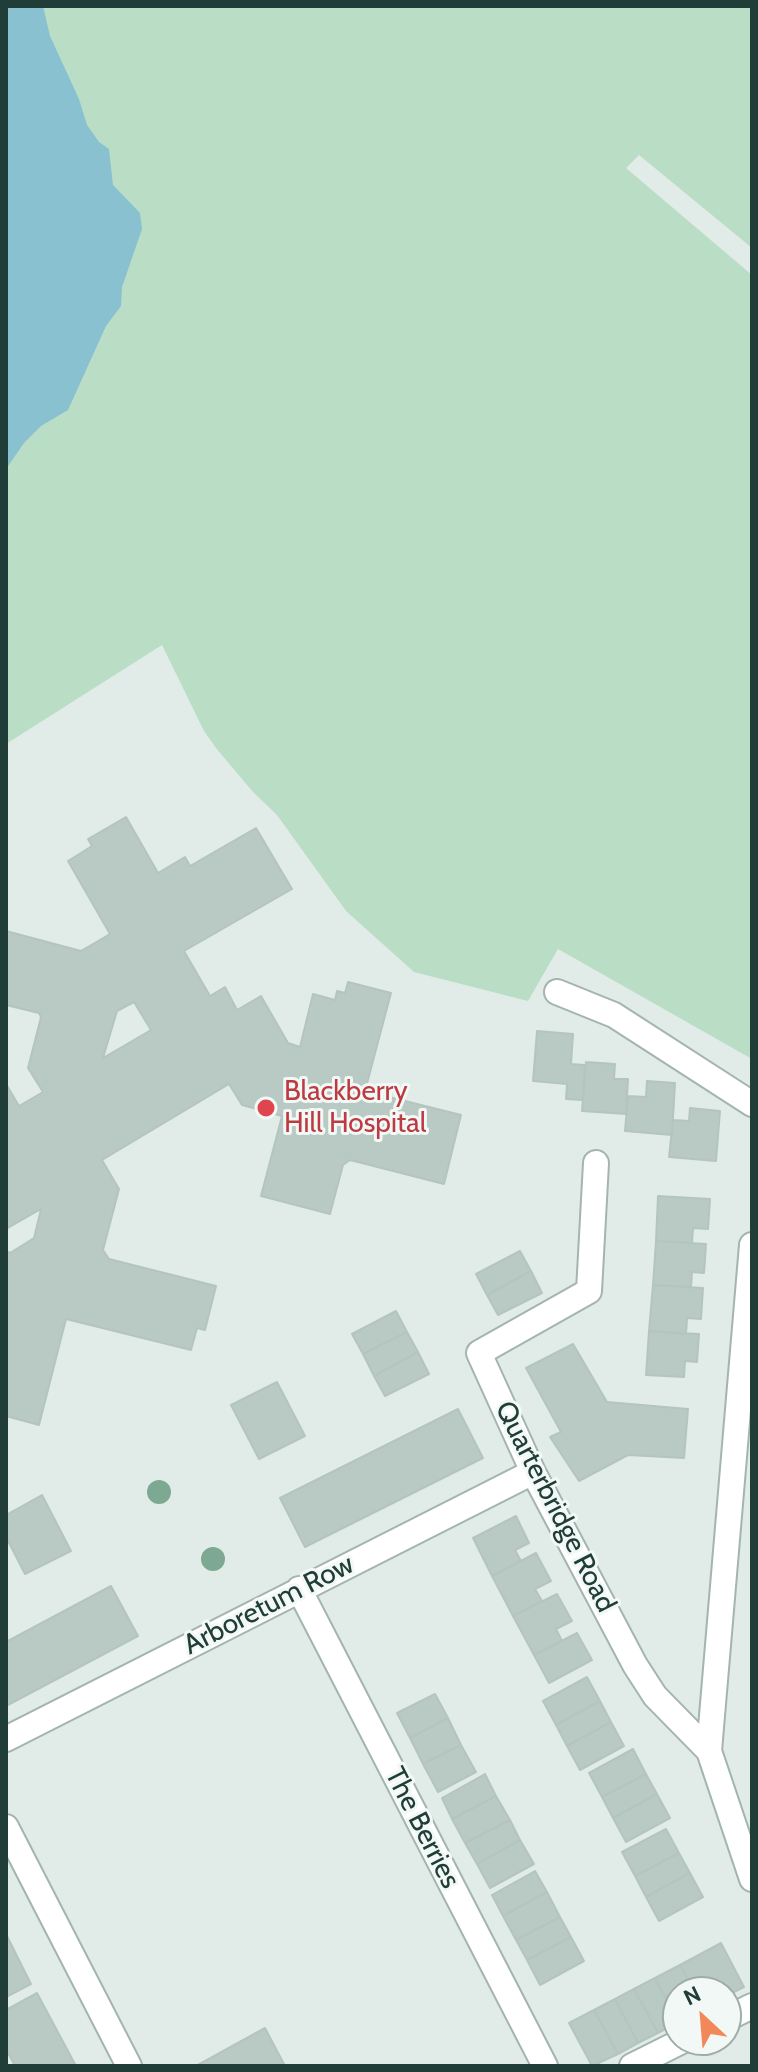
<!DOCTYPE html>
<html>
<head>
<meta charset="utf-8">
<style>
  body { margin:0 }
  #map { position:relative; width:758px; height:2072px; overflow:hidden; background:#e1ece8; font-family:Cabin,sans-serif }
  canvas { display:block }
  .frame { position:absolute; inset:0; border:8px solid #213d37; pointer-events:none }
  .north { position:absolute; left:662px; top:1976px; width:80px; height:80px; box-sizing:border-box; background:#f2f8f5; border:2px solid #9eada9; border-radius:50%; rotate:334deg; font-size:22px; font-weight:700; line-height:32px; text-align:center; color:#213d37 }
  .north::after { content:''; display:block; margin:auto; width:28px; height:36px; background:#f28859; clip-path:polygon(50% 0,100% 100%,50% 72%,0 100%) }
</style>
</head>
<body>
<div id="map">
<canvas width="758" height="2072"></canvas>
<div class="frame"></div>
<div class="north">N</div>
</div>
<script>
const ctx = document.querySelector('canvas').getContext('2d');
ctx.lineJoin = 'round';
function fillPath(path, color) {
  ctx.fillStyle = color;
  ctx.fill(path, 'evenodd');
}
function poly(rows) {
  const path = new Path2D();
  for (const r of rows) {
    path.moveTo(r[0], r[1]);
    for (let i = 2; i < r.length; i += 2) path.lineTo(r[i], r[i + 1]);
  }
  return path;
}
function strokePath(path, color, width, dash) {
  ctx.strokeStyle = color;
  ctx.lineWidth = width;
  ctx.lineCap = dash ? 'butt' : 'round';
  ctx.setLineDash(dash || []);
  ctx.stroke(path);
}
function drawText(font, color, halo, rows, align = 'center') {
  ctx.font = font + ' Cabin,sans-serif';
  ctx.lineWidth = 6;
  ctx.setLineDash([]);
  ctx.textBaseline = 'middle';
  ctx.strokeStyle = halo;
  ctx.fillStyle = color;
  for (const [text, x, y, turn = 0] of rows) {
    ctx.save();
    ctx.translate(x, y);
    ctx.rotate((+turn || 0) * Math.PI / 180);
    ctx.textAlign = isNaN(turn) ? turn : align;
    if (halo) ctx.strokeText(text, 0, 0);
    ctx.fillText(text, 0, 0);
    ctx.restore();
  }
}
fillPath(poly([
  [6,6,752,6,752,248,639,155,626,168,752,275,752,1059,558,949,528,1001,414,972,346,911,277,815,253,792,216,748,204,731,162,645,6,744]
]), '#baddc6');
fillPath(poly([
  [6,6,43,6,50,36,79,99,87,125,99,142,109,149,113,185,140,213,142,229,122,287,121,306,106,326,68,410,41,426,24,443,6,469]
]), '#89c1d1');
const building = poly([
  [126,817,158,873,185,857,190,866,256,828,292,889,184,951,210,996,225,987,237,1010,261,996,288,1043,300,1047,313,994,335,1000,337,991,345,993,348,982,391,993,365,1091,461,1115,444,1184,350,1160,343,1165,330,1214,261,1196,282,1116,242,1105,229,1084,102,1160,119,1189,103,1250,109,1259,216,1286,205,1330,197,1328,191,1350,66,1319,39,1425,6,1416,6,1251,10,1253,34,1238,41,1209,6,1229,6,1084,19,1106,43,1092,28,1068,41,1017,39,1013,6,1005,6,931,81,951,110,934,68,861,92,846,88,839,126,817],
  [134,1002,151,1030,103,1058,117,1011,134,1002],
  [537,1031,573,1034,571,1064,585,1065,583,1100,566,1099,567,1084,533,1081,537,1031],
  [586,1062,615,1064,614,1079,628,1079,626,1114,582,1111,586,1062],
  [647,1081,675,1083,672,1135,625,1131,628,1096,646,1097,647,1081],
  [690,1108,720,1111,716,1161,669,1157,673,1120,689,1121,690,1108],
  [658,1196,710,1199,708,1229,693,1228,692,1243,656,1241,658,1196],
  [656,1241,706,1244,704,1273,692,1272,691,1287,653,1285,656,1241],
  [520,1251,531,1271,487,1295,476,1274,520,1251],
  [531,1271,542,1293,498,1315,487,1295,531,1271],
  [653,1285,703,1288,701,1319,687,1318,686,1334,649,1331,653,1285],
  [396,1311,407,1332,363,1354,352,1334,396,1311],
  [649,1331,699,1334,697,1362,685,1361,684,1377,646,1375,649,1331],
  [407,1332,418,1352,374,1376,363,1354,407,1332],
  [573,1344,607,1402,688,1409,684,1458,628,1455,579,1481,550,1437,561,1432,526,1368,573,1344],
  [418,1352,429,1374,385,1396,374,1376,418,1352],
  [277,1382,305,1436,259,1459,231,1405,277,1382],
  [458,1409,483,1458,305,1547,280,1498,458,1409],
  [42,1495,71,1551,25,1574,6,1537,6,1515,42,1495],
  [516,1516,529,1543,515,1550,521,1561,492,1576,473,1538,516,1516],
  [536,1553,551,1581,535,1589,542,1601,513,1616,492,1576,536,1553],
  [111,1586,138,1636,6,1706,6,1642,111,1586],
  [557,1594,572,1621,556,1629,562,1641,534,1655,513,1616,557,1594],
  [577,1633,592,1660,549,1683,534,1655,577,1633],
  [587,1677,600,1701,556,1725,543,1701,587,1677],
  [435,1694,448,1718,410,1738,397,1713,435,1694],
  [600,1701,611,1722,567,1746,556,1725,600,1701],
  [448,1718,461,1745,423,1764,410,1738,448,1718],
  [611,1722,624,1746,580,1770,567,1746,611,1722],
  [461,1745,476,1772,438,1792,423,1764,461,1745],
  [633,1749,646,1774,602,1797,589,1773,633,1749],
  [485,1774,496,1796,452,1819,442,1798,485,1774],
  [646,1774,657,1794,613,1818,602,1797,646,1774],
  [657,1794,670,1818,626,1842,613,1818,657,1794],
  [496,1796,510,1820,465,1843,452,1819,496,1796],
  [510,1820,520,1840,477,1864,465,1843,510,1820],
  [666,1829,679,1853,635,1876,622,1852,666,1829],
  [520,1840,534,1864,490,1888,477,1864,520,1840],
  [679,1853,690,1873,646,1897,635,1876,679,1853],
  [535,1871,547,1892,503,1916,492,1895,535,1871],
  [690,1873,703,1897,659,1921,646,1897,690,1873],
  [547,1892,560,1917,516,1940,503,1916,547,1892],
  [560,1917,571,1937,527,1960,516,1940,560,1917],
  [6,1934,31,1984,6,1997,6,1934],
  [571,1937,584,1961,540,1985,527,1960,571,1937],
  [721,1943,744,1987,726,1996,726,1992,694,1992,680,1965,721,1943],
  [680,1965,694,1992,678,1992,678,2022,655,1978,680,1965],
  [655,1978,678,2022,658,2033,634,1989,655,1978],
  [634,1989,658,2033,638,2043,615,1999,634,1989],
  [37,1993,76,2066,15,2066,6,2049,6,2010,37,1993],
  [615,1999,638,2043,618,2054,594,2010,615,1999],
  [594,2010,618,2054,592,2066,569,2023,594,2010],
  [265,2028,285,2066,196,2066,265,2028]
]);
fillPath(building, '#b9c9c4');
strokePath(building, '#b4c5bf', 2);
const minor = poly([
  [557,992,614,1015,752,1104],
  [596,1163,589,1291,479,1353,533,1472,635,1665,655,1696,709,1751,752,1879],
  [299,1589,545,2066],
  [6,1739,533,1472],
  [709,1751,752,1245],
  [6,1827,129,2066],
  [726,2019,752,2006],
  [632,2066,684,2040]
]);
strokePath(minor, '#a4b4af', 28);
strokePath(minor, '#fff', 24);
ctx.fillStyle = '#7da992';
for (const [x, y] of [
  [159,1492],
  [213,1559]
]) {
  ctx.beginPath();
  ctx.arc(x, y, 12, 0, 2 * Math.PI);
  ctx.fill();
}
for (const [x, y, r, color] of [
  [266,1108,10,"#e0444e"]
]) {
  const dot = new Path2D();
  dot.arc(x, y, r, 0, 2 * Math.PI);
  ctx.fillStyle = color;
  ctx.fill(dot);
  strokePath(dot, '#f2f8f5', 3);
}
drawText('28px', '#be3a42', '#f2f8f5', [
  ["Blackberry",284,1092],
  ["Hill Hospital",284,1124]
], 'left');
drawText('28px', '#213d37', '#f2f8f5', [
  ["Quarterbridge Road",555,1507,63],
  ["Arboretum Row",269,1605,-27],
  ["The Berries",422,1828,63]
]);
</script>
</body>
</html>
